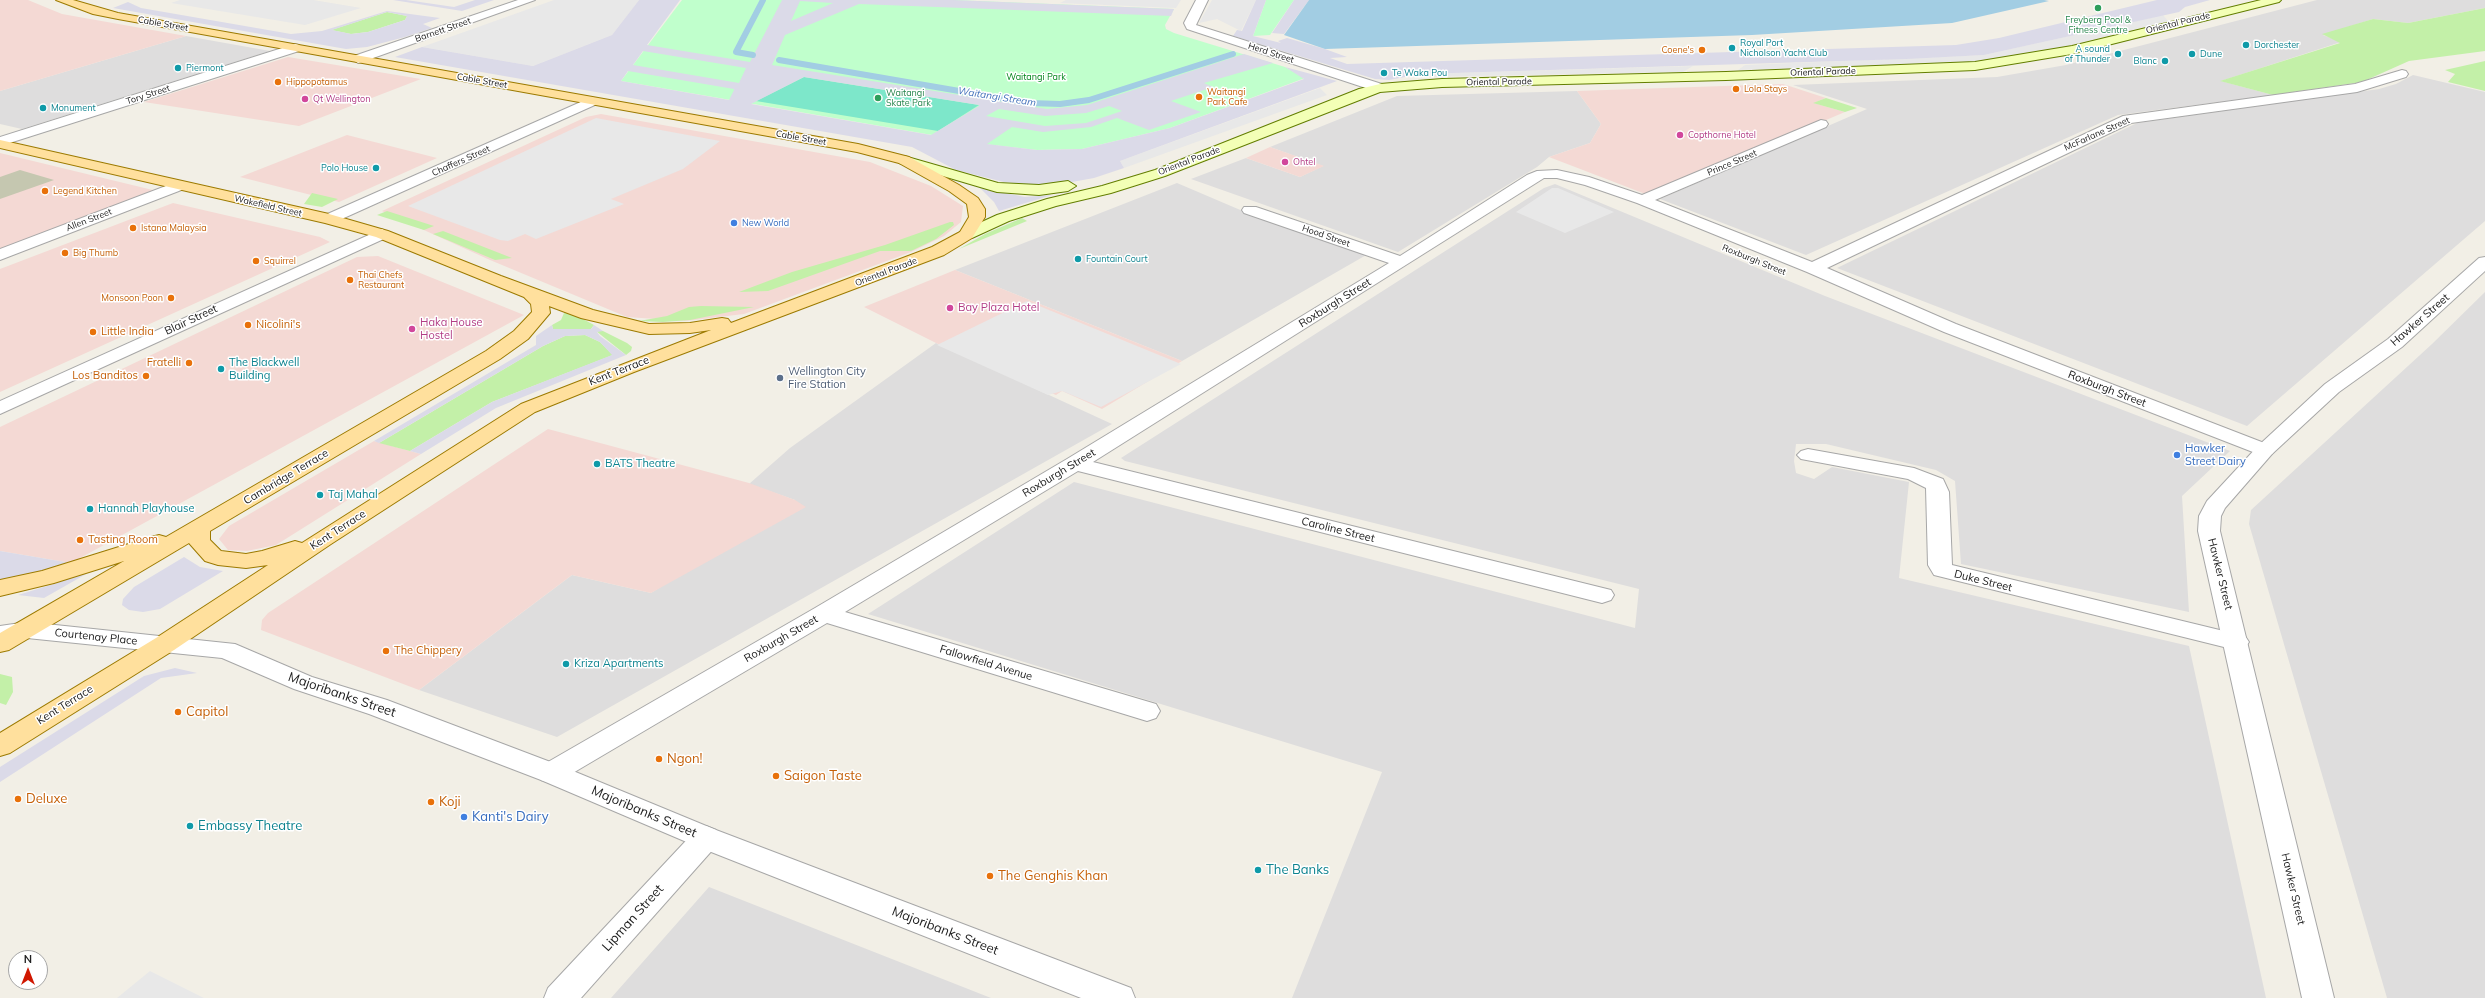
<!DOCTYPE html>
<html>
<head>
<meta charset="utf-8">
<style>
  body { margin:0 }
  #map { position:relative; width:2485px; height:998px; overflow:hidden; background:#f2efe6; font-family:Mulish,sans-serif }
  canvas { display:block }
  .north { position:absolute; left:8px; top:950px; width:40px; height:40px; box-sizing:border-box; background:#fff; border:1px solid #a6a6a6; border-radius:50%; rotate:0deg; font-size:11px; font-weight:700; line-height:16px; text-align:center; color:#202020 }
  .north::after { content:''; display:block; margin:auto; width:14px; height:18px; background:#d01700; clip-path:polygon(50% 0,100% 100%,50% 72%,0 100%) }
</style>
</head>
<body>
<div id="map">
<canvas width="2485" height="998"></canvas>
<div class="north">N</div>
</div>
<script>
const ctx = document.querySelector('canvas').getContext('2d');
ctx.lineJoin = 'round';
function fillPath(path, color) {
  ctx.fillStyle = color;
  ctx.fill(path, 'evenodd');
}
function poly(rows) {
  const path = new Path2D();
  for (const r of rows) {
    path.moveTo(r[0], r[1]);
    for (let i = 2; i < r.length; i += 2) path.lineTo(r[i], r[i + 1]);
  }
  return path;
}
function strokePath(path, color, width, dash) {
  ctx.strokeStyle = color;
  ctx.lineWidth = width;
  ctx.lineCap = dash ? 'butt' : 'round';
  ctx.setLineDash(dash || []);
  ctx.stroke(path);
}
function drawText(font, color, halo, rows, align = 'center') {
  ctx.font = font + ' Mulish,sans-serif';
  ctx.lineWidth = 3;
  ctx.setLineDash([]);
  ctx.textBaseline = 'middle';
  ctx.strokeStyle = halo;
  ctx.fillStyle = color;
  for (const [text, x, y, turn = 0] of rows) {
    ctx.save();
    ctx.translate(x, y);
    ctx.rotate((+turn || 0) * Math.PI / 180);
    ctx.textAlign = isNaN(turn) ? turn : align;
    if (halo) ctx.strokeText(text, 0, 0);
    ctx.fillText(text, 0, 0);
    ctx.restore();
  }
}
fillPath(poly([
  [2317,0,2485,0,2485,8,2408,23,2373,19,2323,35,2341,42,2221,81,2273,95,2118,115,1806,255,1660,199,1867,109,1793,85,1997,77,2066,65],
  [186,36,270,51,22,129,0,124,0,91],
  [2413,75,2485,92,2485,221,2247,426,1837,268,2137,123,2379,89,2396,84],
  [1577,91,1601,124,1590,143,1549,157,1537,167,1398,252,1191,179,1246,158,1300,177,1323,166,1270,147,1397,96],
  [1177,183,1245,212,1368,254,1182,361,955,270],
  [1555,184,1825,296,2230,451,2182,496,2189,612,1961,564,1955,481,1936,470,1826,444,1796,444,1794,461,1796,473,1814,479,1832,467,1909,482,1899,578,2189,646,2266,998,1292,998,1382,772,868,614,1074,482,1635,628,1639,589,1125,461,1121,458,1544,188],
  [2485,292,2485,998,2387,998,2249,524,2251,510,2432,344],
  [936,343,1112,424,557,737,419,690,572,575,651,593,795,500,749,484,790,448],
  [709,887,991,998,611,998]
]), '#dedddd');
fillPath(poly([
  [0,0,28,0,62,14,186,36,0,91],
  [288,57,421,79,299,126,144,102],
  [1783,84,1826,98,1814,103,1845,112,1648,195,1549,157,1590,143,1601,124,1577,91],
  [601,114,870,162,931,186,963,206,961,222,944,236,911,252,744,314,685,321,627,317,490,260,382,211,586,117],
  [347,135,437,158,339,202,240,177],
  [1270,147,1324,166,1300,177,1246,158],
  [0,153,161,192,0,254],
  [173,203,320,237,330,242,0,392,0,269],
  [378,256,524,315,71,563,0,551,0,427,357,257],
  [955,270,1182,361,1102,409,1062,391,1056,395,936,343,864,307],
  [548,429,749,483,795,500,806,507,651,593,572,575,419,690,261,630,262,620,268,613],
  [374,441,421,454,276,545,247,551,228,550,219,539,229,526]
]), '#f4d9d4');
fillPath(poly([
  [20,170,54,180,0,199,0,177]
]), '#c5c7b0');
fillPath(poly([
  [2485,8,2485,51,2409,61,2362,82,2273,95,2220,81,2340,43,2322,34,2373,19,2408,23],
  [387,12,407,16,405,20,368,32,351,34,331,30],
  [2485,61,2485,91,2448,82,2455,74,2445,70],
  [1826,98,1857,108,1845,112,1813,103],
  [312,193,338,199,322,207,304,204],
  [387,211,434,226,424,230,377,215],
  [1022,218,1027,221,959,249,985,234],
  [950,222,953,222,954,225,936,239,911,251,880,251,768,291,739,292,792,272,885,245],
  [443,231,512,258,495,260,433,234],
  [701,306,754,307,690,320,663,322,639,321,667,316,689,307],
  [570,312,594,325,591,329,553,329,552,325,561,320,564,313],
  [596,331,603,331,627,343,632,347,631,351,626,355],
  [585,335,600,342,613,355,492,402,410,451,379,443,543,346,565,336],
  [0,674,12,677,13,692,6,705,0,703]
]), '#c3f0a8');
fillPath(poly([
  [682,0,953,0,1174,9,1165,25,1166,29,1174,33,1285,67,1305,78,1170,128,1082,149,1037,150,984,144,621,81],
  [1266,0,1294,0,1270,35,1253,36]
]), '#c0ffcc');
fillPath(poly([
  [804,77,979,105,938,131,756,101]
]), '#7de7ca');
fillPath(poly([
  [180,0,313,0,361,8,305,25,171,3],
  [554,0,639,0,612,35,533,66,422,47],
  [1066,0,1181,0,1176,8,1060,3],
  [1212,0,1256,0,1241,31,1217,19,1199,23],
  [2163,15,2168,21,2035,54,1996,60,1945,64,1738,70,1745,65,1984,55],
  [1693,66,1683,72,1415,77,1421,74],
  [1320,88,1327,95,1124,168,1120,161],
  [596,118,720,141,683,169,611,199,624,204,536,239,525,234,508,241,500,240,408,206],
  [1552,188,1558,188,1614,212,1565,233,1516,212],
  [1027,301,1181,364,1101,407,1062,391,1048,395,937,345],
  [150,971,204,998,117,998]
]), '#e8e8e8');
fillPath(poly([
  [393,0,406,0,454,7,475,0,494,0,462,11],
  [639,0,680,0,647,45,750,62,782,0,953,0,1174,9,1171,16,859,4,785,35,772,65,1047,109,1087,105,1244,54,1273,63,1204,83,1213,87,1171,101,1201,112,1149,130,1117,118,1091,127,1043,132,1012,127,987,144,1037,150,1082,149,1170,128,1304,79,1285,67,1337,81,1120,161,1124,168,1094,178,1061,184,1035,185,1004,182,956,170,912,147,395,57,422,47,533,66,612,35],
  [800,1,833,3,791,21],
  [643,51,746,68,739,83,633,65],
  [628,71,734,89,734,90,729,100,621,81],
  [804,77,979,105,979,106,931,135,751,104],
  [1109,106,1122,111,1086,123,1045,126,986,116,999,109,1045,116,1086,113],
  [1256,0,1266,0,1253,36,1281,43,1278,41,1287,38,1325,49,1347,57,1330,58,1347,64,1956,45,1999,38,2157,0,2210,0,2185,7,2179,12,1984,55,1906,59,1421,74,1389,80,1375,79,1233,36,1237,30,1242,31],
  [1294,0,1309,0,1284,34,1272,33],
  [128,2,141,8,291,34,322,31,387,11,440,18,423,24,432,28,405,37,367,47,346,49,113,8],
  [387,12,407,16,405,20,368,32,351,34,332,30],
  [980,188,1025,197,1052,195,999,211,994,202],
  [552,325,553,329,591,329,594,325,603,331,597,332,600,336,626,355,496,408,421,454,410,451,492,402,612,355,600,342,585,335,565,336,543,346,379,443,374,441,536,345,536,336],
  [0,551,71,563,50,571,0,582],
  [184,557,200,567,223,571,160,609,143,612,129,610,122,605,123,599,134,587],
  [95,569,44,598,18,595,57,583],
  [175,668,197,673,161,678,0,782,0,767,144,676]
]), '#dbdae8');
fillPath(poly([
  [1309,0,2044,0,2049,1,1952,23,1752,35,1325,49,1284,35]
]), '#a2cde3');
strokePath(poly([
  [753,55,736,52,763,0],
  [779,60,1029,103,1060,104,1089,100,1233,54]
]), '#a2cde3', 6);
const minor = poly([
  [518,0,535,0,362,62,358,63,352,59,354,56,518,0],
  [1196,0,1208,0,1196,25,1385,85,1386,88,1385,91,1375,91,1187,29,1184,23,1196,0],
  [2402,70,2406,71,2408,74,2406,77,2357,92,2131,123,1827,268,1956,324,2272,446,2275,450,2272,454,2265,456,2258,454,1944,332,1807,272,1637,203,1585,185,1557,178,1544,178,1093,462,1611,590,1614,595,1611,600,1602,603,1078,471,845,612,1156,704,1160,711,1156,718,1147,721,827,623,561,780,551,783,541,780,537,773,541,766,815,608,1067,459,1389,263,1244,213,1242,210,1244,207,1256,207,1400,256,1527,175,1537,171,1557,170,1589,177,1642,195,1821,120,1826,121,1828,124,1826,127,1655,200,1812,262,2123,116,2355,84,2402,70],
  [592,97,599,101,597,104,335,222,323,222,321,219,323,216,592,97],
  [179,181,184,183,187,186,184,189,0,260,0,249,179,181],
  [382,229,390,234,388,237,0,414,0,401,382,229],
  [1808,449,1914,468,1943,479,1949,492,1952,565,2236,634,2245,636,2249,642,2245,648,2236,650,1934,575,1928,565,1926,488,1908,479,1801,459,1797,455,1801,451,1808,449],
  [706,826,716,830,721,838,716,846,581,998,544,998,548,988,696,830,706,826]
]);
const tertiary = poly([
  [295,44,299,45,301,48,299,51,0,146,0,137,295,44],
  [2485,257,2485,271,2402,347,2339,392,2272,454,2225,508,2221,516,2220,531,2334,998,2302,998,2198,531,2199,516,2207,501,2258,446,2325,384,2388,339,2479,258,2485,257],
  [27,622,235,644,312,677,387,700,561,766,716,830,1131,988,1135,998,1081,998,696,846,541,780,369,714,294,689,222,658,27,638,0,642,0,626,27,622]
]);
const secondary = poly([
  [2261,0,2281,0,2279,2,2072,54,1975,70,1726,80,1442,87,1380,92,1165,176,1111,193,1056,206,1009,221,972,238,960,238,958,235,960,232,997,215,1047,199,1102,186,1155,170,1359,89,1380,84,1442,79,1726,72,1975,62,2072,46,2261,0],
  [904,156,998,183,1039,185,1068,181,1076,186,1068,191,1039,195,997,192,899,163,897,160,899,157,904,156]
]);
const primary = poly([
  [56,0,73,0,118,13,858,144,909,157,959,185,978,198,985,209,985,217,972,238,944,255,634,372,535,412,331,544,174,650,10,753,0,756,0,733,156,638,268,565,246,568,218,565,205,561,189,543,9,650,0,652,0,633,124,561,54,583,0,596,0,580,42,571,151,537,159,535,166,537,486,351,514,331,532,312,531,304,524,297,376,237,325,223,0,148,0,140,329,214,388,231,501,276,593,310,649,324,690,323,722,318,728,319,731,323,932,247,960,232,969,217,967,204,949,191,899,163,857,152,118,19,93,14,56,0],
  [549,306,581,318,649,334,690,333,711,330,521,404,302,543,295,541,262,551,246,554,221,551,210,540,210,531,500,359,528,339,550,313,549,306]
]);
strokePath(minor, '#a7a7a7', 2);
strokePath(tertiary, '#a7a7a7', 2);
strokePath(secondary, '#637e00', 2);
strokePath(primary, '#9c7a00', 2);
fillPath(minor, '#fff');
fillPath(tertiary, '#fff');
fillPath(secondary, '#f3ffb6');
fillPath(primary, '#ffe09d');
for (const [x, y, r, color] of [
  [2098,8,4,"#2e9e5b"],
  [2246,45,4,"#0f9aa8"],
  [1732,48,4,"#0f9aa8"],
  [1702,50,4,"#e8710a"],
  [2118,54,4,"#0f9aa8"],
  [2192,54,4,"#0f9aa8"],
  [2165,61,4,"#0f9aa8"],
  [178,68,4,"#0f9aa8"],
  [1384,73,4,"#0f9aa8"],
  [278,82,4,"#e8710a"],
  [1736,89,4,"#e8710a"],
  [1199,97,4,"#e8710a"],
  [878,98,4,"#2e9e5b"],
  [305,99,4,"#d1479c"],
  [43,108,4,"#0f9aa8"],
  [1680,135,4,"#d1479c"],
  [1285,162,4,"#d1479c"],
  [376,168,4,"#0f9aa8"],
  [45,191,4,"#e8710a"],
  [734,223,4,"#3f7fe0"],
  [133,228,4,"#e8710a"],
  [65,253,4,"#e8710a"],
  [1078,259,4,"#0f9aa8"],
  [256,261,4,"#e8710a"],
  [350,280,4,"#e8710a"],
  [171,298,4,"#e8710a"],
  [950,308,4,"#d1479c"],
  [248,325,4,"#e8710a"],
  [412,329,4,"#d1479c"],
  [93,332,4,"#e8710a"],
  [189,363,4,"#e8710a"],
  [221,369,4,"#0f9aa8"],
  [146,376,4,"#e8710a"],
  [780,378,4,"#5c6f8a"],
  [2177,455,4,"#3f7fe0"],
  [597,464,4,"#0f9aa8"],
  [320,495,4,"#0f9aa8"],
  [90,509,4,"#0f9aa8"],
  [80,540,4,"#e8710a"],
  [386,651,4,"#e8710a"],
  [566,664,4,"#0f9aa8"],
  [178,712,4,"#e8710a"],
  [659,759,4,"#e8710a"],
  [776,776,4,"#e8710a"],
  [18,799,4,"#e8710a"],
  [431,802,4,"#e8710a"],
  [464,817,4,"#3f7fe0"],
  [190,826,4,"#0f9aa8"],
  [1258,870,4,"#0f9aa8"],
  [990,876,4,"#e8710a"]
]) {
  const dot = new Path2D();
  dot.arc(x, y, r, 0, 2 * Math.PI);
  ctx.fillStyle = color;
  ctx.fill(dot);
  strokePath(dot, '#fff', 1.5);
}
drawText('9px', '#27864d', '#fff', [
  ["Freyberg Pool &",2098,20],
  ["Fitness Centre",2098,30],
  ["Waitangi",886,93,"left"],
  ["Skate Park",886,103,"left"]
]);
drawText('9px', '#202020', '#fff', [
  ["Oriental Parade",2178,23,-14],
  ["Cable Street",163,24,10],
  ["Barnett Street",443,30,-19],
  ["Herd Street",1271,53,18],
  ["Oriental Parade",1823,72,-2],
  ["Cable Street",482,81,10],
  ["Oriental Parade",1499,82,-1],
  ["Tory Street",148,95,-18],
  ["McFarlane Street",2097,134,-24],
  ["Cable Street",801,138,10],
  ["Chaffers Street",461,161,-24],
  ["Oriental Parade",1189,161,-21],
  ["Prince Street",1732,163,-23],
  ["Wakefield Street",268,206,13],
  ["Allen Street",89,220,-21],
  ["Hood Street",1326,236,19],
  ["Roxburgh Street",1754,260,22],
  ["Oriental Parade",886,272,-21]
]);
drawText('9px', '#0d838f', '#fff', [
  ["Royal Port",1740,43],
  ["Nicholson Yacht Club",1740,53],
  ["Dorchester",2254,45],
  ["A sound",2110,49,"right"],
  ["of Thunder",2110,59,"right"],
  ["Dune",2200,54],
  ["Blanc",2157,61,"right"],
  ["Piermont",186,68],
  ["Te Waka Pou",1392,73],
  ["Monument",51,108],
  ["Polo House",368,168,"right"],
  ["Fountain Court",1086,259]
], 'left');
drawText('9px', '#c56008', '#fff', [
  ["Coene's",1694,50,"right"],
  ["Hippopotamus",286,82],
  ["Lola Stays",1744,89],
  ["Waitangi",1207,92],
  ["Park Cafe",1207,102],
  ["Legend Kitchen",53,191],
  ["Istana Malaysia",141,228],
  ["Big Thumb",73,253],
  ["Squirrel",264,261],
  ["Thai Chefs",358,275],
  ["Restaurant",358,285],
  ["Monsoon Poon",163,298,"right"]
], 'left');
drawText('9px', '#02851b', '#fff', [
  ["Waitangi Park",1036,77]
]);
drawText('9px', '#b23c85', '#fff', [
  ["Qt Wellington",313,99],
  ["Copthorne Hotel",1688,135],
  ["Ohtel",1293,162]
], 'left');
drawText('9px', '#366cbe', '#fff', [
  ["New World",742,223]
], 'left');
drawText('italic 10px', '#4271ba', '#fff', [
  ["Waitangi Stream",997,97,9]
]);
drawText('11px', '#202020', '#fff', [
  ["Roxburgh Street",1335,303,-32],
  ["Blair Street",191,320,-25],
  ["Hawker Street",2420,320,-41],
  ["Kent Terrace",619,371,-21],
  ["Roxburgh Street",2107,389,21],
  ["Roxburgh Street",1059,473,-31],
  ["Cambridge Terrace",286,477,-31],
  ["Kent Terrace",338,530,-33],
  ["Caroline Street",1338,530,14],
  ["Hawker Street",2220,574,76],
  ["Duke Street",1983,581,14],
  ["Courtenay Place",96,637,6],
  ["Roxburgh Street",781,639,-30],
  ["Fallowfield Avenue",986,663,17],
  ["Kent Terrace",65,705,-32],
  ["Hawker Street",2293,889,77]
]);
drawText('11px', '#b23c85', '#fff', [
  ["Bay Plaza Hotel",958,308],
  ["Haka House",420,323],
  ["Hostel",420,336]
], 'left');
drawText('11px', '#c56008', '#fff', [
  ["Nicolini's",256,325],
  ["Little India",101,332],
  ["Fratelli",181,363,"right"],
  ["Los Banditos",138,376,"right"],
  ["Tasting Room",88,540],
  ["The Chippery",394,651]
], 'left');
drawText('11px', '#0d838f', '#fff', [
  ["The Blackwell",229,363],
  ["Building",229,376],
  ["BATS Theatre",605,464],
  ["Taj Mahal",328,495],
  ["Hannah Playhouse",98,509],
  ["Kriza Apartments",574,664]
], 'left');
drawText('11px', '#4e5e75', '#fff', [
  ["Wellington City",788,372],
  ["Fire Station",788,385]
], 'left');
drawText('11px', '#366cbe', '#fff', [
  ["Hawker",2185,449],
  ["Street Dairy",2185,462]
], 'left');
drawText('13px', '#202020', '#fff', [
  ["Majoribanks Street",342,695,19],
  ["Majoribanks Street",644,812,23],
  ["Lipman Street",633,918,-48],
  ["Majoribanks Street",945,931,21]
]);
drawText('13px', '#c56008', '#fff', [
  ["Capitol",186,712],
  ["Ngon!",667,759],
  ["Saigon Taste",784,776],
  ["Deluxe",26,799],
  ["Koji",439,802],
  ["The Genghis Khan",998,876]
], 'left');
drawText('13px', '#366cbe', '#fff', [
  ["Kanti's Dairy",472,817]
], 'left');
drawText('13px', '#0d838f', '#fff', [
  ["Embassy Theatre",198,826],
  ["The Banks",1266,870]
], 'left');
</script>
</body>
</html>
